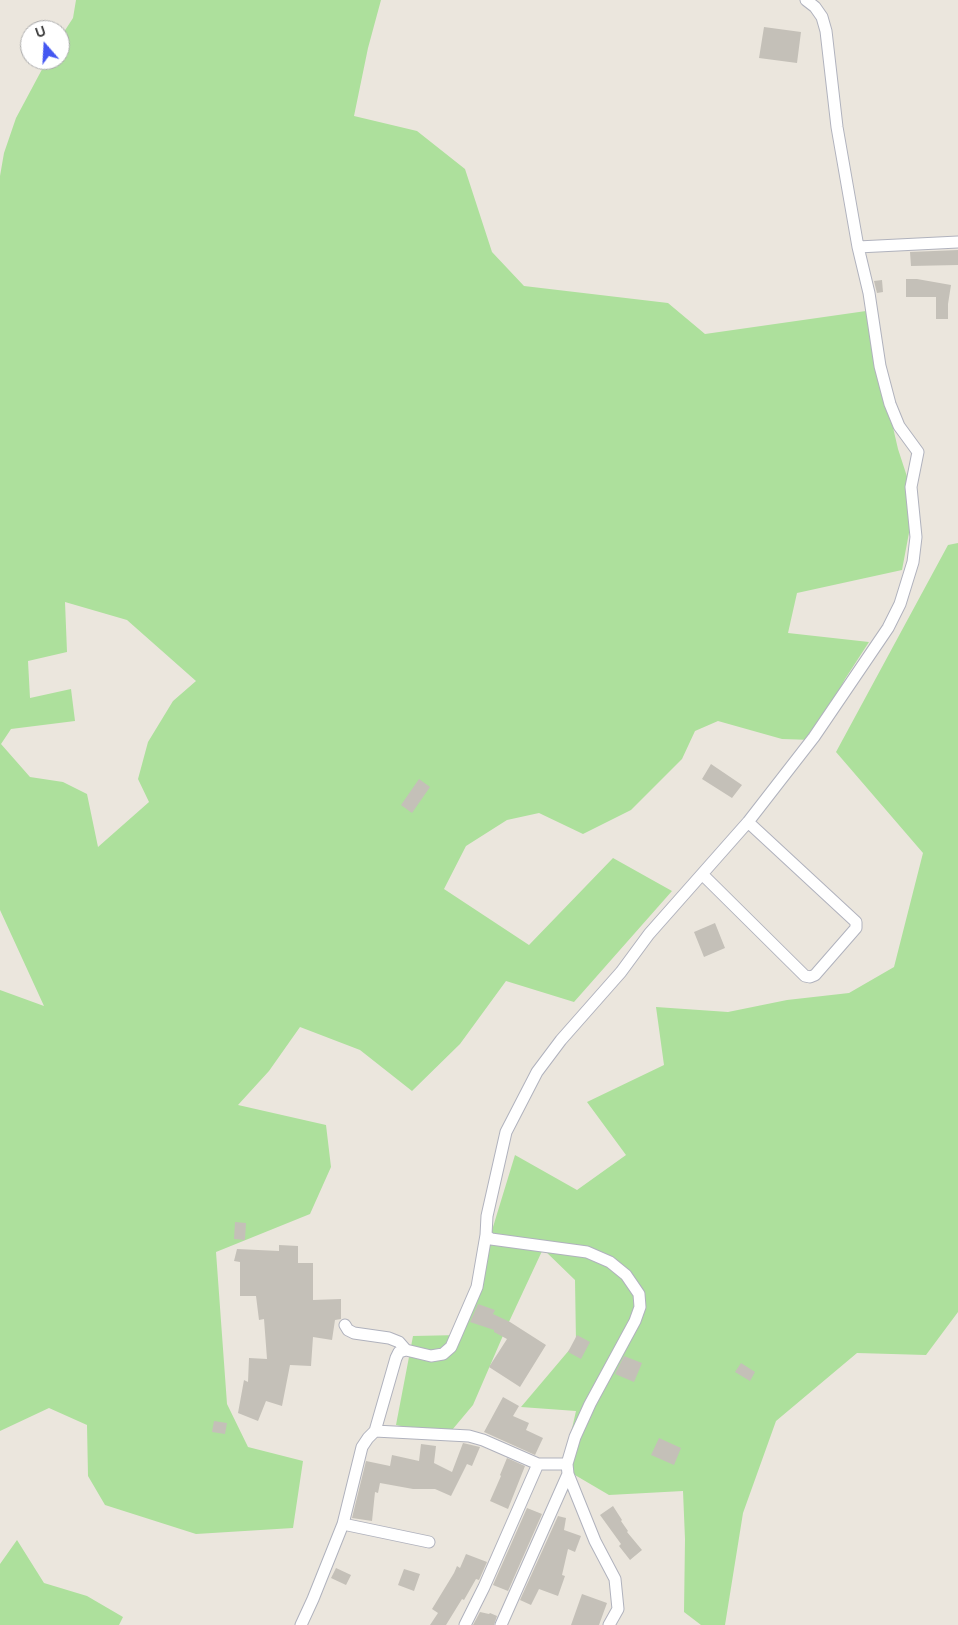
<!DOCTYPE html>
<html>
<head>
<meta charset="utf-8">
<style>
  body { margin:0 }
  #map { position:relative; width:958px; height:1625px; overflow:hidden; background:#ebe6dd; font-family:Manrope,sans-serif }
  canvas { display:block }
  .north { position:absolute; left:20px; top:20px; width:50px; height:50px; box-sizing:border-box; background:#fff; border:1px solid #aaa; border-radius:50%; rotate:341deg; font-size:14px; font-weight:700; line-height:20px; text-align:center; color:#2a2a2a }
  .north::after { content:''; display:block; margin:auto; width:18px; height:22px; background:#4457f1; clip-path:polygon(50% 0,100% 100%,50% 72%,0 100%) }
</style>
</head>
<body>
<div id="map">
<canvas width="958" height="1625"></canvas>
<div class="north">U</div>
</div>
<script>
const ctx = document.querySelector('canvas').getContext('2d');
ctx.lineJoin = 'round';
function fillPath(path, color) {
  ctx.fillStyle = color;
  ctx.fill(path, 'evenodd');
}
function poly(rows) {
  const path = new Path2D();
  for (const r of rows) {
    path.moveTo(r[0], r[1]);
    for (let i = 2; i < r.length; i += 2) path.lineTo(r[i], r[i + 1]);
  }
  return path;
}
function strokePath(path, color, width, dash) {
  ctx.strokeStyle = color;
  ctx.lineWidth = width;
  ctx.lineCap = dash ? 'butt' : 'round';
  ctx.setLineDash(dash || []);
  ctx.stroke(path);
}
fillPath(poly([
  [76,0,381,0,368,48,354,116,417,131,465,169,492,252,524,286,668,303,705,334,866,311,898,449,915,501,902,570,797,593,788,633,869,642,845,679,813,740,782,739,718,721,695,731,682,759,631,810,583,834,539,813,507,820,466,846,444,889,529,945,613,858,672,891,574,1002,506,981,460,1044,412,1091,360,1050,300,1027,269,1071,238,1105,326,1125,331,1167,310,1214,216,1252,227,1404,248,1447,303,1461,293,1528,196,1534,105,1505,88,1476,87,1425,49,1408,0,1431,0,990,44,1006,0,910,0,176,4,153,16,118,47,60,60,60,60,38,73,18],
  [65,602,127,620,196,681,173,701,148,742,138,779,149,802,98,847,87,794,63,782,30,777,1,744,11,729,75,721,71,689,30,698,28,661,67,652],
  [958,543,958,1312,926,1355,857,1353,776,1421,743,1513,725,1625,701,1625,684,1612,685,1539,683,1491,609,1495,563,1468,576,1411,521,1407,576,1342,575,1280,543,1249,508,1324,473,1405,447,1436,396,1425,413,1336,460,1335,515,1155,577,1190,626,1155,587,1102,664,1065,656,1007,728,1012,787,1000,849,993,894,967,923,853,836,752,948,545],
  [17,1540,44,1583,87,1596,123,1617,119,1625,0,1625,0,1564]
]), '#ade09c');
fillPath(poly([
  [764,27,801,32,797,63,759,58],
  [958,250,958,265,911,266,910,252],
  [906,279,917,279,951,285,948,304,948,319,936,319,936,297,906,297],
  [882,280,883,292,877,293,874,281],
  [711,764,742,785,732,798,702,779],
  [419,779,430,787,412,813,401,805],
  [715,923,725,948,704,957,694,932],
  [235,1222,246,1223,245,1240,234,1239],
  [279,1245,298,1246,298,1263,313,1263,313,1300,341,1299,341,1319,335,1320,332,1340,313,1337,311,1366,290,1365,282,1406,266,1401,258,1421,238,1413,244,1380,248,1382,249,1358,267,1359,264,1319,259,1320,256,1296,240,1296,240,1262,234,1261,237,1249,279,1251],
  [478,1304,495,1310,493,1314,510,1322,546,1345,520,1387,489,1367,507,1339,494,1332,494,1330,470,1322],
  [577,1335,590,1342,581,1359,568,1352],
  [624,1356,642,1363,634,1382,615,1374],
  [741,1363,755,1372,750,1381,735,1372],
  [503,1397,519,1406,513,1416,529,1423,526,1430,543,1438,535,1455,484,1432],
  [214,1421,227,1423,225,1434,212,1432],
  [659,1438,681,1448,674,1465,651,1455],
  [463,1443,480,1447,472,1466,467,1464,451,1496,435,1489,413,1489,380,1483,378,1493,375,1492,372,1521,352,1518,366,1461,390,1466,392,1455,419,1461,421,1444,436,1446,434,1463,452,1472],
  [507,1458,525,1466,508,1509,490,1501,501,1476,500,1475],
  [613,1506,622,1520,621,1521,628,1531,627,1532,642,1550,630,1560,619,1546,621,1544,600,1515],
  [527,1508,542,1514,508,1591,493,1585],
  [558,1516,566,1518,564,1530,581,1536,575,1552,568,1549,562,1575,565,1576,558,1596,539,1589,531,1605,520,1600],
  [466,1554,487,1562,479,1580,476,1579,464,1600,462,1599,446,1625,430,1625,438,1613,432,1609,454,1573,457,1566,460,1568],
  [336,1568,351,1575,346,1585,331,1578],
  [404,1569,420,1574,414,1591,398,1585],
  [582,1594,607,1603,599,1625,571,1625],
  [480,1612,489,1614,490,1613,497,1616,494,1625,473,1625]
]), '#c4c0b8');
const street = poly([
  [858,247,958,242],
  [702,874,805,976,810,977,815,975,856,928,856,922,748,822],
  [345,1325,348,1330,354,1333,389,1338,399,1342,406,1350],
  [375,1431,469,1436,483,1440,538,1464,567,1464],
  [343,1524,429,1542],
  [301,1625,313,1599,343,1524,362,1447,368,1438,375,1431,396,1358,399,1352,406,1350,431,1356,443,1354,451,1347,477,1287,486,1235],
  [465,1625,484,1587,538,1464],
  [501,1625,568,1474],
  [609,1625,618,1609,615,1579,595,1541,568,1474,567,1464,575,1437,590,1404,635,1321,640,1307,639,1294,626,1275,610,1262,587,1252,491,1239,486,1235,487,1216,506,1132,537,1072,561,1040,621,972,649,934,748,822,814,737,888,628,900,604,913,562,916,537,911,487,918,452,899,426,890,404,880,366,869,293,858,247,837,127,826,31,822,17,815,7,806,0]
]);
strokePath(street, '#b0b2bd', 13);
strokePath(street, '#fff', 11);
</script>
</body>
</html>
